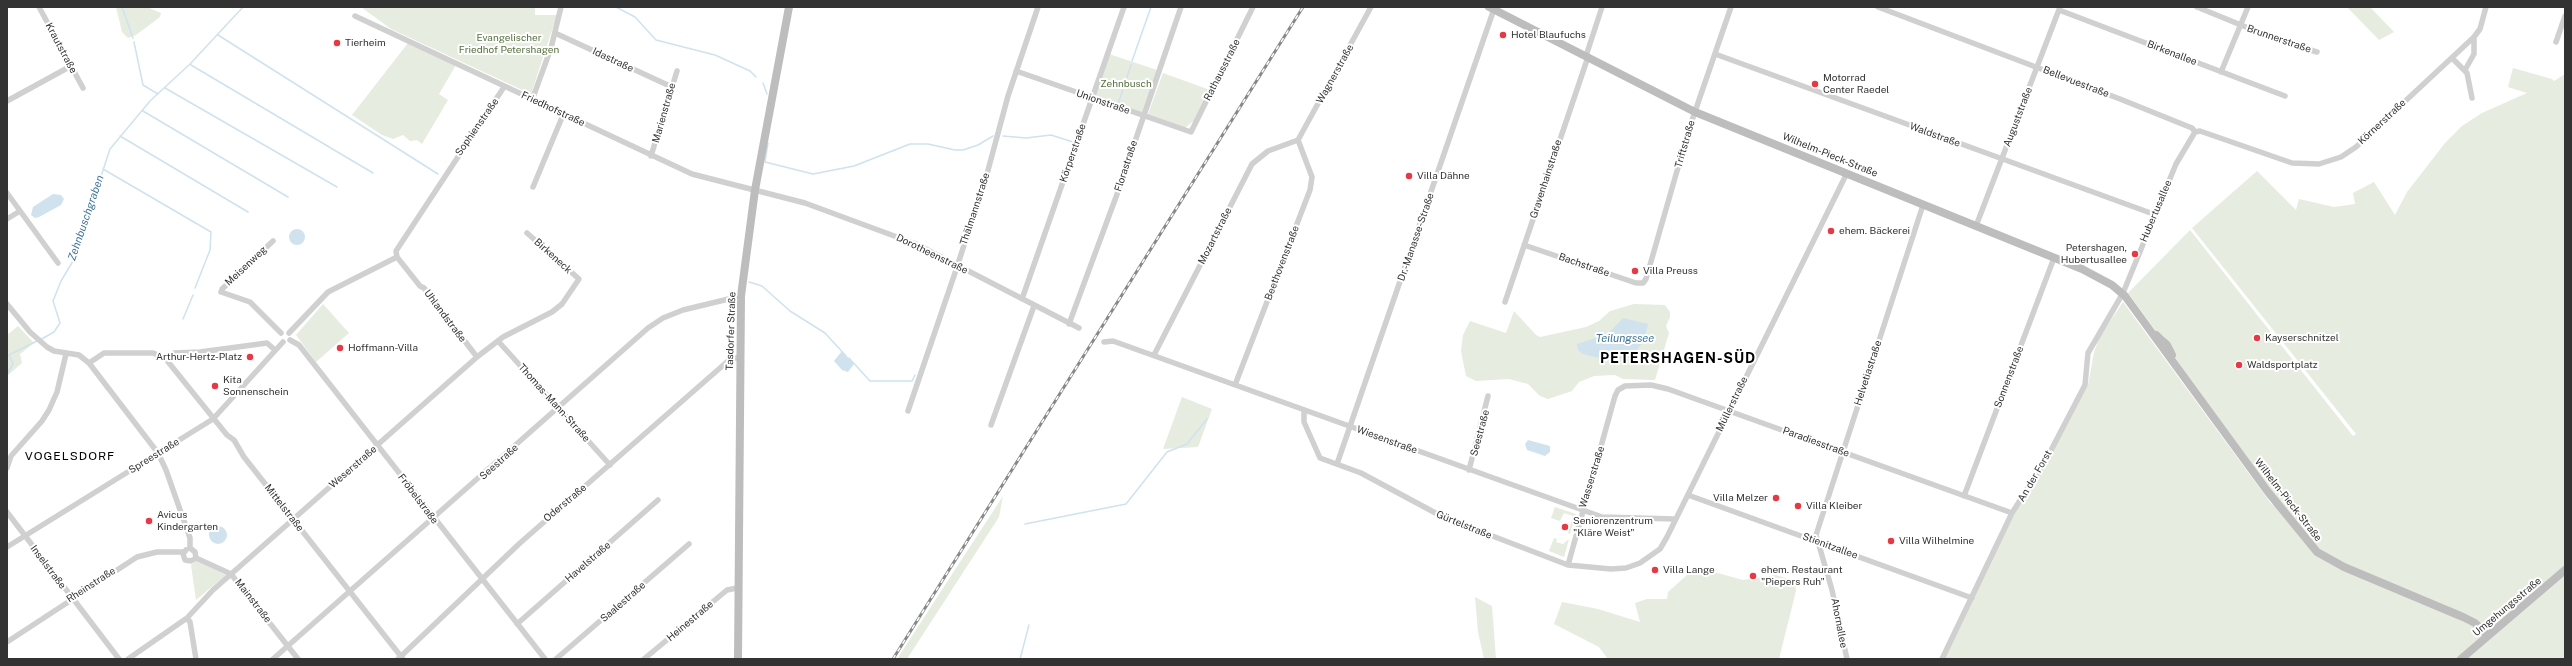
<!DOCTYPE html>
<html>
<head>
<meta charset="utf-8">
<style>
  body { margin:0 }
  #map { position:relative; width:2572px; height:666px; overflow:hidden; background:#fff; font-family:"Public Sans",sans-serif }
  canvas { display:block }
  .frame { position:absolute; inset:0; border:8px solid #333; pointer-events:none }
</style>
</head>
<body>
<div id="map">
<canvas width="2572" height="666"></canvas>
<div class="frame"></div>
</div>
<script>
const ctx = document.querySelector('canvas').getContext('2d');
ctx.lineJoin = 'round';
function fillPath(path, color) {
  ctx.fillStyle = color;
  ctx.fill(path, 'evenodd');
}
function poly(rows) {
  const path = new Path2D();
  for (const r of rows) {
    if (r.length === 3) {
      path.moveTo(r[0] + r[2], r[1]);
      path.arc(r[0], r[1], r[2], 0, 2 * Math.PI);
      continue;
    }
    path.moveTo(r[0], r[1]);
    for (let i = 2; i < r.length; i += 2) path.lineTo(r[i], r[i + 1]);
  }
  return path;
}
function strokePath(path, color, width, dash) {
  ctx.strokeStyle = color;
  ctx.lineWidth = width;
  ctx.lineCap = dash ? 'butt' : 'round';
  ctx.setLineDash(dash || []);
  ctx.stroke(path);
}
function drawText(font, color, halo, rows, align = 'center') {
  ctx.font = font + ' "Public Sans",sans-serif';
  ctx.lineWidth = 4;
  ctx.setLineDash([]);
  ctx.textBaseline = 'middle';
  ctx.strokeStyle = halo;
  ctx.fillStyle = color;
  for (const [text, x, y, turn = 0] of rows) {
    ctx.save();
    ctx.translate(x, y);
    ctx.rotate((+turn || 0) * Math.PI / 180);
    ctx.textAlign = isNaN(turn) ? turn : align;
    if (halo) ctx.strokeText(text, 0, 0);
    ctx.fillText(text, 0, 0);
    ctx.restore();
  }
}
fillPath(poly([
  [116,7,147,7,161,13,160,17,136,35,128,38,122,32],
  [361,7,535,7,535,15,557,15,531,94,391,29],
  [2347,7,2370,7,2394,32,2379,40],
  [408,43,456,65,439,94,448,100,422,144,417,140,410,141,403,135,393,139,382,135,352,115],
  [1109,54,1157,70,1142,114,1094,98],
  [2513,68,2552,79,2554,81,2565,74,2565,659,1944,659,2011,520,2088,385,2094,352,2100,336,2123,302,2272,505,2278,500,2176,359,2173,349,2164,336,2156,331,2128,293,2190,230,2353,436,2356,434,2192,228,2257,171,2296,210,2299,199,2334,207,2355,204,2353,193,2374,182,2395,215,2407,192,2445,143,2462,126,2482,113,2527,93,2508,87],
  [1163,73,1210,90,1196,119,1186,127,1179,128,1147,117],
  [323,304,349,333,316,362,296,335],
  [1634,304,1665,305,1670,312,1670,317,1666,326,1669,333,1655,380,1623,379,1615,375,1594,376,1579,382,1572,391,1548,399,1540,396,1528,384,1509,379,1476,381,1466,376,1461,351,1463,335,1470,321,1506,333,1514,311,1536,335,1540,337,1586,327,1599,321,1610,311],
  [18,326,34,343,20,354,22,363,7,376,7,335],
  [1182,397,1212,409,1198,447,1163,449],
  [1003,496,999,517,907,659,897,659],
  [1555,507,1576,514,1570,534,1568,533,1573,516,1564,513,1560,521,1551,518],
  [1554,538,1557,539,1556,542,1563,544,1569,539,1564,557,1549,551],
  [196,561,226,575,196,600,191,565],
  [1696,567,1743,580,1776,575,1795,581,1796,591,1779,659,1608,659,1599,647,1554,624,1562,602,1598,609,1640,622,1635,603,1647,599,1667,599,1668,592],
  [1475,597,1492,606,1496,659,1484,659,1478,632]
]), '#e6ecdf');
fillPath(poly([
  [53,194,61,195,64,199,61,205,39,217,35,218,31,215,33,207],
  [297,237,8],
  [1623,318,1648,324,1644,341,1630,358,1595,357,1583,354,1578,350,1577,344,1608,334],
  [842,351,854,364,848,372,842,370,834,361],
  [1528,440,1550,446,1550,452,1545,456,1527,450,1525,444],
  [218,535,9]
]), '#cfe2ee');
strokePath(poly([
  [122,7,133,38],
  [616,7,635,17,656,40,715,55,750,71,756,77],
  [218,35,438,174],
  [134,42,143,85,158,94],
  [1132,61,1151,7],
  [191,65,373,173],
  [763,83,767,94],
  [165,88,337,187],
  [1118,104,1131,65],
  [143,111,288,197],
  [120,136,248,212],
  [1003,136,1026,138,1051,135,1073,142],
  [768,143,765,162,813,174,854,166,910,144,928,144,955,150,963,150,978,145,993,136],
  [103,169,211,232,210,250,195,288],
  [749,282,762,286,790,311,825,333,846,356],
  [183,319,193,295],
  [40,340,54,332,60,323,53,301,61,281,73,261,110,149,150,101,190,64,243,7],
  [849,358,870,381,912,381,915,375],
  [7,374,13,364,9,355,37,341],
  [1025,524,1126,504,1167,452,1187,444,1207,419],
  [1020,659,1029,625]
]), '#cfe2ee', 1.5);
strokePath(poly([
  [39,7,83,88],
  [1878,7,2120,99,2192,128,2195,132],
  [2197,7,2280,41,2317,52],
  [2059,10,2285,96],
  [355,16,692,174,805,203,916,244,1079,328],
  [555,33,672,87],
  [2556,42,2565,16],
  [1715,54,2156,215],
  [1586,56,1602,7],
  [2452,58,2467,73,2472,98],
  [2465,70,2474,54,2474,37],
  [1016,71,1191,132,1253,7],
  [2221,72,2248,7],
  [532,100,551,48,561,7],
  [7,101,71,66],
  [2195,132,2200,131,2292,163,2319,164,2341,157,2356,147,2474,37,2480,29,2486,7],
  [1298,140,1371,7],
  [651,156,677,71],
  [533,187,563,115],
  [7,193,58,263],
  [7,219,20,211],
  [1976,226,2060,7],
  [273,241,222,289,221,292,250,302,281,333],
  [1524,245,1636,283,1643,283,1646,279,1689,129,1731,7],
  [1022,299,1124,7],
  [1505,302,1588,57],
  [7,304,30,332,47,347,54,351,79,355,89,363,158,453,166,470,190,538,190,548],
  [1069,324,1116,197,1181,7],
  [289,333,328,292,397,257],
  [290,340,299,345,545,659],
  [498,341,610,465],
  [1104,342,1113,341,1602,517,1675,519],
  [1154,355,1252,164,1268,151,1298,140],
  [477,357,424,288,420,286,397,257,396,251,504,87],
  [165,358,227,435,234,440,244,457,403,659],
  [89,363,104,353,153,353,165,358,174,353,200,352,267,343,275,350],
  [1235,385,1310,190,1312,177,1298,140],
  [1304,410,1304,422,1320,458,1361,473,1443,517,1568,565,1611,569,1626,568,1640,563,1660,549,1667,537,1847,173],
  [908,411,956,270,987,174,1008,96,1038,7],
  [991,425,1034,306],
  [1337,464,1494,9],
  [7,468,11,456,42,421,49,410,57,392,66,354],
  [1469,470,1488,396],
  [1688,495,1972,598],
  [1964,496,2054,258],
  [7,512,119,659],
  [7,547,213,419,283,342],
  [190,548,195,552,196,558],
  [186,550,183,554,185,560,191,561,196,558],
  [196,558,231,574,298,659],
  [1568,565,1615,396,1618,390,1625,386,1651,385,1668,389,2012,513],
  [187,618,190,622,196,659],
  [517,624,658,500],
  [7,642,137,557,157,552,184,552],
  [128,659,187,618,213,590,477,357,503,337,552,312,562,304,579,279,527,233],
  [273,659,648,328,663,318,683,310,741,296],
  [398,659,520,543,728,361,739,357],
  [556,659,689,544],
  [644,659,727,590,737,588],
  [1847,659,1832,590,1816,535,1923,205],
  [1942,659,2012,513,2048,456,2085,385,2088,353,2123,293,2176,164,2195,132]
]), '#d0d0d0', 5.5);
strokePath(poly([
  [1489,7,1695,112,2082,269,2112,285,2125,296,2268,492,2317,552,2344,567,2463,617,2475,623,2488,636],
  [2156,335,2167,345,2172,355],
  [738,659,741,296,755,190,789,7],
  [2461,659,2565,570]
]), '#bdbdbd', 8);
const rail = poly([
  [893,659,1303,7]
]);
strokePath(rail, '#888', 3);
strokePath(rail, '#fff', 1.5, [4.5]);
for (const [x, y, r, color] of [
  [1503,35,4,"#e63946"],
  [337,43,4,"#e63946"],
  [1815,84,4,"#e63946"],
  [1409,176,4,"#e63946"],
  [1831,231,4,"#e63946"],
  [2135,254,4,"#e63946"],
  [1635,271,4,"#e63946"],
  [2257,338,4,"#e63946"],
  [340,348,4,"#e63946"],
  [250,357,4,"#e63946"],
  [2239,365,4,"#e63946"],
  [215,386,4,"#e63946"],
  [1776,498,4,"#e63946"],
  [1798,506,4,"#e63946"],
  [149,521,4,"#e63946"],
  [1565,527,4,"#e63946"],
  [1891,541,4,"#e63946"],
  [1655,570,4,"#e63946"],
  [1753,576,4,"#e63946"]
]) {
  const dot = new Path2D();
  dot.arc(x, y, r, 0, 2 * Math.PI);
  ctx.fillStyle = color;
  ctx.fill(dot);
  strokePath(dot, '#fff', 1.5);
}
drawText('10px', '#333', '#fff', [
  ["Hotel Blaufuchs",1511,35],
  ["Tierheim",345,43],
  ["Motorrad",1823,78],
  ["Center Raedel",1823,90],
  ["Villa Dähne",1417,176],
  ["ehem. Bäckerei",1839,231],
  ["Petershagen,",2127,248,"right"],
  ["Hubertusallee",2127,260,"right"],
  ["Villa Preuss",1643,271],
  ["Kayserschnitzel",2265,338],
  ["Hoffmann-Villa",348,348],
  ["Arthur-Hertz-Platz",242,357,"right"],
  ["Waldsportplatz",2247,365],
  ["Kita",223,380],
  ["Sonnenschein",223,392],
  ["Villa Melzer",1768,498,"right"],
  ["Villa Kleiber",1806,506],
  ["Avicus",157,515],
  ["Kindergarten",157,527],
  ["Seniorenzentrum",1573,521],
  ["\"Kläre Weist\"",1573,533],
  ["Villa Wilhelmine",1899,541],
  ["Villa Lange",1663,570],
  ["ehem. Restaurant",1761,570],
  ["\"Piepers Ruh\"",1761,582]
], 'left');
drawText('10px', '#56703f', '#fff', [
  ["Evangelischer",509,38],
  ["Friedhof Petershagen",509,50],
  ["Zehnbusch",1126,84]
]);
drawText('10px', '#333', '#fff', [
  ["Brunnerstraße",2279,39,19],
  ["Krautstraße",61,48,62],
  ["Birkenallee",2172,53,21],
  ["Idastraße",613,60,25],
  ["Rathausstraße",1222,70,-63],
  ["Wagnerstraße",1335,74,-61],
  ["Bellevuestraße",2076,82,21],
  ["Unionstraße",1103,102,19],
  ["Friedhofstraße",553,109,25],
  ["Marienstraße",664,113,-74],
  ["Auguststraße",2018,117,-69],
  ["Körnerstraße",2382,122,-43],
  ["Sophienstraße",477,127,-55],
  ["Waldstraße",1935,135,20],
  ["Triftstraße",1685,144,-74],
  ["Körperstraße",1073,153,-71],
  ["Wilhelm-Pieck-Straße",1830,155,22],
  ["Florastraße",1126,166,-72],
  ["Gravenhainstraße",1546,179,-72],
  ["Thälmannstraße",975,209,-72],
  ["Hubertusallee",2156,211,-67],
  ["Mozartstraße",1215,236,-63],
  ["Dr.-Manasse-Straße",1416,237,-71],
  ["Dorotheenstraße",932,254,26],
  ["Birkeneck",553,256,42],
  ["Beethovenstraße",1282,263,-69],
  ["Bachstraße",1584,265,19],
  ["Meisenweg",246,266,-43],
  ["Uhlandstraße",445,316,53],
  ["Tasdorfer Straße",731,331,-88],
  ["Helvetiastraße",1868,373,-72],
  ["Sonnenstraße",2009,377,-69],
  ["Thomas-Mann-Straße",554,403,48],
  ["Müllerstraße",1732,404,-64],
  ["Seestraße",1480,433,-75],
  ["Wiesenstraße",1387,440,20],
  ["Paradiesstraße",1816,442,20],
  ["Spreestraße",154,456,-32],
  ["Seestraße",499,462,-42],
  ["Weserstraße",353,467,-41],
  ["An der Forst",2035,476,-60],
  ["Wasserstraße",1592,477,-73],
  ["Fröbelstraße",418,499,53],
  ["Wilhelm-Pieck-Straße",2288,500,52],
  ["Oderstraße",565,503,-40],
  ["Mittelstraße",284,508,52],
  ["Gürtelstraße",1464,525,22],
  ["Stienitzallee",1830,546,20],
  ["Havelstraße",588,562,-41],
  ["Inselstraße",48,567,53],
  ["Rheinstraße",91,585,-33],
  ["Mainstraße",253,601,52],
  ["Saalestraße",623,602,-41],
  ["Umgehungsstraße",2507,607,-40],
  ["Heinestraße",690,621,-40],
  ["Ahornallee",1839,623,79]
]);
drawText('italic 11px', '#3f7597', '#fff', [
  ["Zehnbuschgraben",86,218,-71],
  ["Teilungssee",1625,339]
]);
ctx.letterSpacing = '1px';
drawText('12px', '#000', '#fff', [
  ["VOGELSDORF",70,456]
]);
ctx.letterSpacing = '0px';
ctx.letterSpacing = '1px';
drawText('bold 14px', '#000', '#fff', [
  ["PETERSHAGEN-SÜD",1678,359]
]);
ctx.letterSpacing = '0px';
</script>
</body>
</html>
